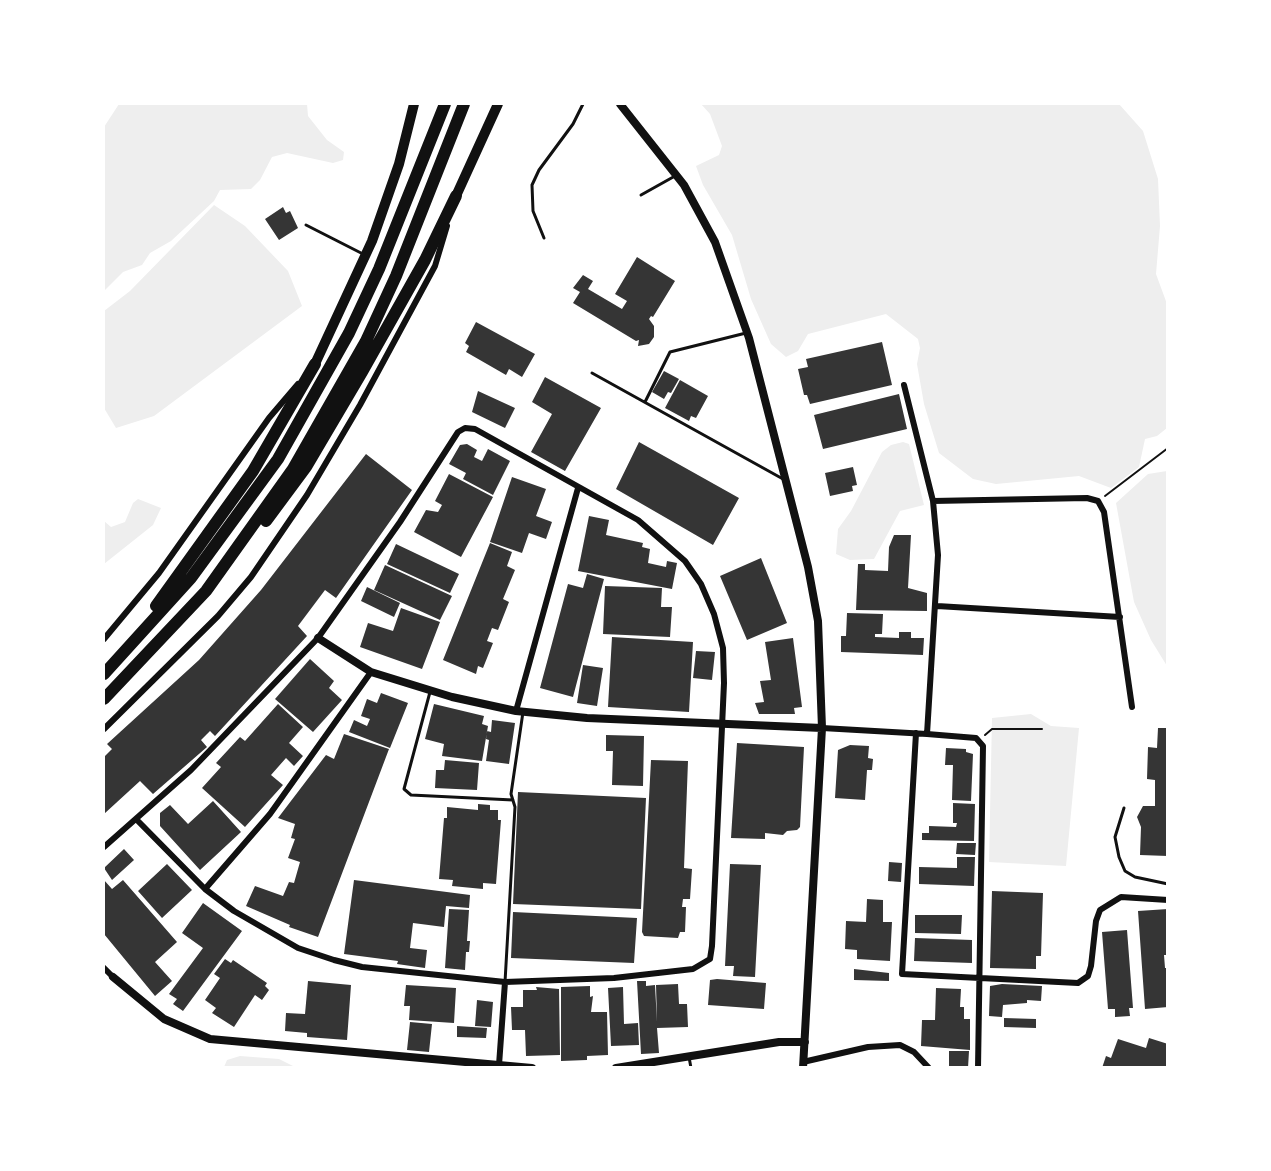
<!DOCTYPE html>
<html>
<head>
<meta charset="utf-8">
<style>
  body { margin:0 }
  #map { position:relative; width:1271px; height:1171px; overflow:hidden; background:#fff; font-family:"Asap Condensed",sans-serif }
  canvas { display:block }
  .frame { position:absolute; inset:0; border:105px solid #fff; pointer-events:none }
</style>
</head>
<body>
<div id="map">
<canvas width="1271" height="1171"></canvas>
<div class="frame"></div>
</div>
<script>
const ctx = document.querySelector('canvas').getContext('2d');
ctx.lineJoin = 'round';
function fillPath(path, color) {
  ctx.fillStyle = color;
  ctx.fill(path, 'evenodd');
}
function poly(rows) {
  const path = new Path2D();
  for (const r of rows) {
    path.moveTo(r[0], r[1]);
    for (let i = 2; i < r.length; i += 2) path.lineTo(r[i], r[i + 1]);
  }
  return path;
}
function strokePath(path, color, width, dash) {
  ctx.strokeStyle = color;
  ctx.lineWidth = width;
  ctx.lineCap = dash ? 'butt' : 'round';
  ctx.setLineDash(dash || []);
  ctx.stroke(path);
}
fillPath(poly([
  [119,104,307,104,308,116,327,140,344,152,343,160,333,163,287,153,272,157,260,180,251,189,220,190,214,201,171,241,150,253,142,265,123,272,104,291,104,127],
  [701,104,1119,104,1143,131,1158,179,1160,226,1156,274,1167,304,1167,428,1157,436,1145,439,1139,467,1111,488,1079,476,996,484,973,479,939,453,924,404,917,364,920,348,918,339,886,314,808,334,798,351,786,357,771,344,751,299,732,235,703,185,696,166,719,155,722,146,710,114],
  [214,205,245,226,288,271,302,306,154,416,116,428,104,408,104,311,130,291],
  [903,442,909,444,924,505,900,511,874,559,850,560,836,554,838,529,851,511,882,452,891,445],
  [1167,471,1168,471,1167,666,1151,640,1134,602,1116,503,1148,474],
  [138,499,161,508,153,525,104,564,104,521,111,527,125,522,133,503],
  [1031,714,1051,726,1079,728,1066,866,989,862,992,718],
  [240,1056,279,1059,295,1067,224,1067,227,1060]
]), '#eee');
fillPath(poly([
  [283,207,286,213,290,211,298,228,279,240,265,219],
  [637,257,675,281,653,317,651,316,649,319,654,326,654,337,649,344,638,346,639,340,636,341,573,303,580,292,573,288,583,275,593,281,588,289,622,309,627,301,615,294],
  [476,322,535,354,522,377,509,369,506,375,466,352,469,346,465,343],
  [882,342,892,385,810,404,807,395,804,395,798,369,808,367,806,359],
  [664,371,679,379,671,393,668,392,664,399,652,392],
  [545,377,601,408,565,471,531,452,552,414,532,402],
  [680,380,708,396,696,418,691,416,689,421,665,408],
  [478,391,515,408,505,428,472,412],
  [899,394,907,429,823,449,814,415],
  [639,442,739,498,713,545,616,489],
  [467,444,477,450,474,457,482,461,488,449,510,461,493,495,463,479,466,473,449,464,460,445],
  [366,454,412,490,336,598,325,590,298,626,307,636,215,736,210,731,201,740,207,747,153,794,140,781,104,814,104,757,112,749,107,744,199,660,261,590],
  [853,467,857,485,852,486,853,491,830,496,825,473],
  [449,474,493,497,461,557,414,532,426,510,438,512,442,505,435,501],
  [512,477,546,489,536,516,552,522,546,539,529,533,522,553,490,542],
  [589,516,609,520,606,535,643,543,642,547,650,549,648,563,666,567,667,561,677,563,672,589,578,571],
  [894,535,911,535,908,588,927,593,927,611,856,610,858,564,865,564,865,570,888,571,889,547],
  [490,543,512,552,507,566,515,570,503,599,509,602,498,630,492,628,487,641,493,643,483,668,478,666,476,674,443,660],
  [396,544,459,574,450,593,387,564],
  [761,558,787,623,747,640,720,576],
  [385,565,452,596,440,620,374,590],
  [587,574,604,579,573,697,540,688,568,584,583,588],
  [605,586,662,588,661,607,672,607,670,637,603,634],
  [367,587,400,603,394,617,361,601],
  [401,608,440,622,422,669,360,647,368,623,393,631],
  [847,613,883,614,882,634,875,634,875,637,899,638,899,632,911,632,911,638,924,638,923,655,841,652,841,636,846,636],
  [612,637,693,642,689,712,608,707],
  [793,638,802,707,794,708,795,714,759,714,755,703,764,702,760,681,771,680,765,642],
  [696,651,715,652,712,680,693,678],
  [310,659,334,681,329,688,342,700,313,732,275,699],
  [583,665,603,668,597,706,577,703],
  [381,693,408,703,390,748,349,732,354,720,367,726,370,719,361,716,367,699,377,703],
  [278,704,303,727,289,743,303,756,294,766,286,758,271,775,283,785,245,827,202,788,221,767,216,763,240,737,245,741],
  [434,704,484,716,482,724,488,726,482,761,442,756,444,744,425,739],
  [492,720,515,723,509,764,486,761,489,740,486,739,487,731,491,732],
  [1158,728,1168,728,1168,856,1140,855,1141,827,1137,817,1143,806,1155,806,1155,780,1147,779,1148,747,1157,748],
  [344,734,389,749,318,937,289,927,290,925,246,906,255,886,283,896,289,882,294,883,300,862,288,858,295,839,291,838,295,824,278,818,326,755,334,759],
  [606,735,644,736,643,786,612,785,613,751,606,751],
  [737,743,804,747,800,827,797,830,787,831,783,835,765,833,765,839,731,838],
  [850,745,869,746,868,758,873,759,872,770,867,770,865,800,835,798,838,750],
  [946,748,966,749,966,752,973,754,971,801,952,800,953,765,945,765],
  [445,760,479,763,477,790,435,788,436,770,444,770],
  [651,760,688,761,684,868,692,869,690,899,683,899,682,907,686,907,685,932,680,932,678,938,644,936,642,932],
  [518,792,646,798,641,909,513,904],
  [213,801,241,832,200,870,160,826,160,813,170,805,188,824],
  [953,803,975,804,974,841,922,840,922,833,929,833,929,826,956,827,957,823,953,823],
  [478,804,490,805,490,810,498,810,498,820,501,820,496,884,483,883,483,889,452,886,453,880,439,879,444,818,447,818,447,807,478,810],
  [957,843,976,843,975,855,956,854],
  [124,849,134,860,112,880,104,868],
  [957,857,975,857,974,886,919,884,919,867,957,868],
  [889,862,902,863,901,882,888,881],
  [167,864,192,890,162,918,138,891],
  [730,864,761,865,755,977,733,976,734,966,725,966],
  [104,880,112,889,123,880,177,942,155,962,172,981,155,996,104,934],
  [354,880,470,895,469,908,446,906,444,927,413,923,410,948,427,950,425,968,397,964,398,961,344,954],
  [992,891,1043,893,1041,956,1036,956,1036,969,990,968],
  [867,899,883,900,883,922,892,922,890,961,857,959,857,950,845,949,846,921,866,922],
  [203,903,242,931,183,1011,173,1004,177,999,169,994,203,948,182,933],
  [449,909,469,910,467,941,470,941,469,952,466,952,465,970,445,968],
  [1168,909,1168,955,1164,955,1165,968,1168,968,1168,1007,1145,1009,1138,911],
  [513,912,637,918,634,963,511,958],
  [915,915,962,915,961,934,915,933],
  [1127,930,1133,1008,1129,1008,1130,1016,1115,1017,1115,1009,1108,1009,1102,932],
  [915,938,972,940,972,963,914,961],
  [225,959,231,963,233,960,267,983,265,986,269,990,262,1000,255,995,234,1027,212,1013,216,1008,205,1000,220,978,214,974],
  [854,969,889,973,889,981,854,980],
  [717,979,766,983,764,1009,708,1005,710,980],
  [308,981,351,985,347,1040,307,1037,307,1033,285,1031,286,1013,305,1014],
  [637,981,646,981,646,986,655,985,657,1022,656,985,678,984,679,1004,687,1004,688,1027,657,1028,659,1053,641,1054],
  [1002,984,1042,986,1041,1001,1027,1000,1027,1003,1003,1005,1002,1017,989,1016,990,986],
  [406,985,456,988,454,1023,409,1020,410,1006,404,1006],
  [590,986,590,997,593,996,591,1012,607,1012,608,1055,587,1056,587,1060,561,1061,561,987],
  [536,987,559,989,560,1055,526,1056,525,1030,512,1030,511,1007,523,1007,523,990,537,990],
  [623,987,624,1024,638,1023,639,1045,611,1046,608,988],
  [936,988,961,989,960,1007,964,1007,964,1019,970,1019,970,1050,921,1046,922,1020,935,1020],
  [477,1000,493,1002,491,1027,475,1026],
  [1004,1018,1036,1019,1036,1028,1004,1027],
  [410,1022,432,1024,429,1052,407,1050],
  [457,1026,487,1028,486,1038,457,1037],
  [1149,1038,1168,1044,1168,1068,1102,1068,1106,1056,1111,1058,1118,1039,1146,1048],
  [949,1051,969,1051,968,1068,949,1068]
]), '#353535');
strokePath(poly([
  [1105,496,1168,448],
  [985,735,992,729,1042,729]
]), '#111', 2);
strokePath(poly([
  [641,195,675,176],
  [306,225,363,254],
  [544,238,533,211,532,185,539,170,573,124,583,104],
  [592,373,783,479],
  [645,402,670,352,746,333],
  [430,692,404,789,411,795,513,800],
  [1124,808,1115,837,1119,857,1125,871,1135,877,1168,884],
  [505,982,515,807,511,794,523,712],
  [689,1057,691,1068]
]), '#111', 3);
strokePath(poly([
  [933,501,1087,498,1098,501,1104,512,1132,707],
  [937,606,1120,617],
  [104,639,159,573,269,418,298,384],
  [516,711,578,488],
  [822,728,927,734,938,555,933,501,904,385],
  [104,729,218,616,251,577,307,495,360,405,435,266,447,226],
  [916,733,902,974,1078,983,1088,976,1091,966,1096,921,1100,910,1121,897,1168,900],
  [927,734,976,738,983,746,978,1068],
  [104,847,191,770,318,638,400,522,458,432,465,428,475,429,638,520,685,561,701,584,714,614,723,648,724,683,712,946,710,959,693,969,614,978,505,982,362,967,334,960,298,948,234,911,205,889,136,819],
  [205,889,270,814,371,672],
  [104,968,113,977],
  [803,1062,868,1047,900,1045,914,1052,929,1068],
  [499,1065,505,982]
]), '#111', 6);
strokePath(poly([
  [620,104,684,185,715,242,749,338,808,567,818,621,822,728,803,1068],
  [318,638,371,672,452,697,516,711,587,718,822,728],
  [113,977,164,1019,210,1039,532,1068],
  [616,1068,779,1042,805,1042]
]), '#111', 8);
strokePath(poly([
  [456,196,498,104],
  [315,364,372,241,399,164,414,104]
]), '#111', 10);
strokePath(poly([
  [266,521,306,467,362,372,425,260,456,196],
  [156,606,253,471,315,364],
  [104,674,191,578,278,459,349,333,379,269,445,104],
  [104,699,206,591,293,469,366,341,396,276,464,104]
]), '#111', 12);
</script>
</body>
</html>
